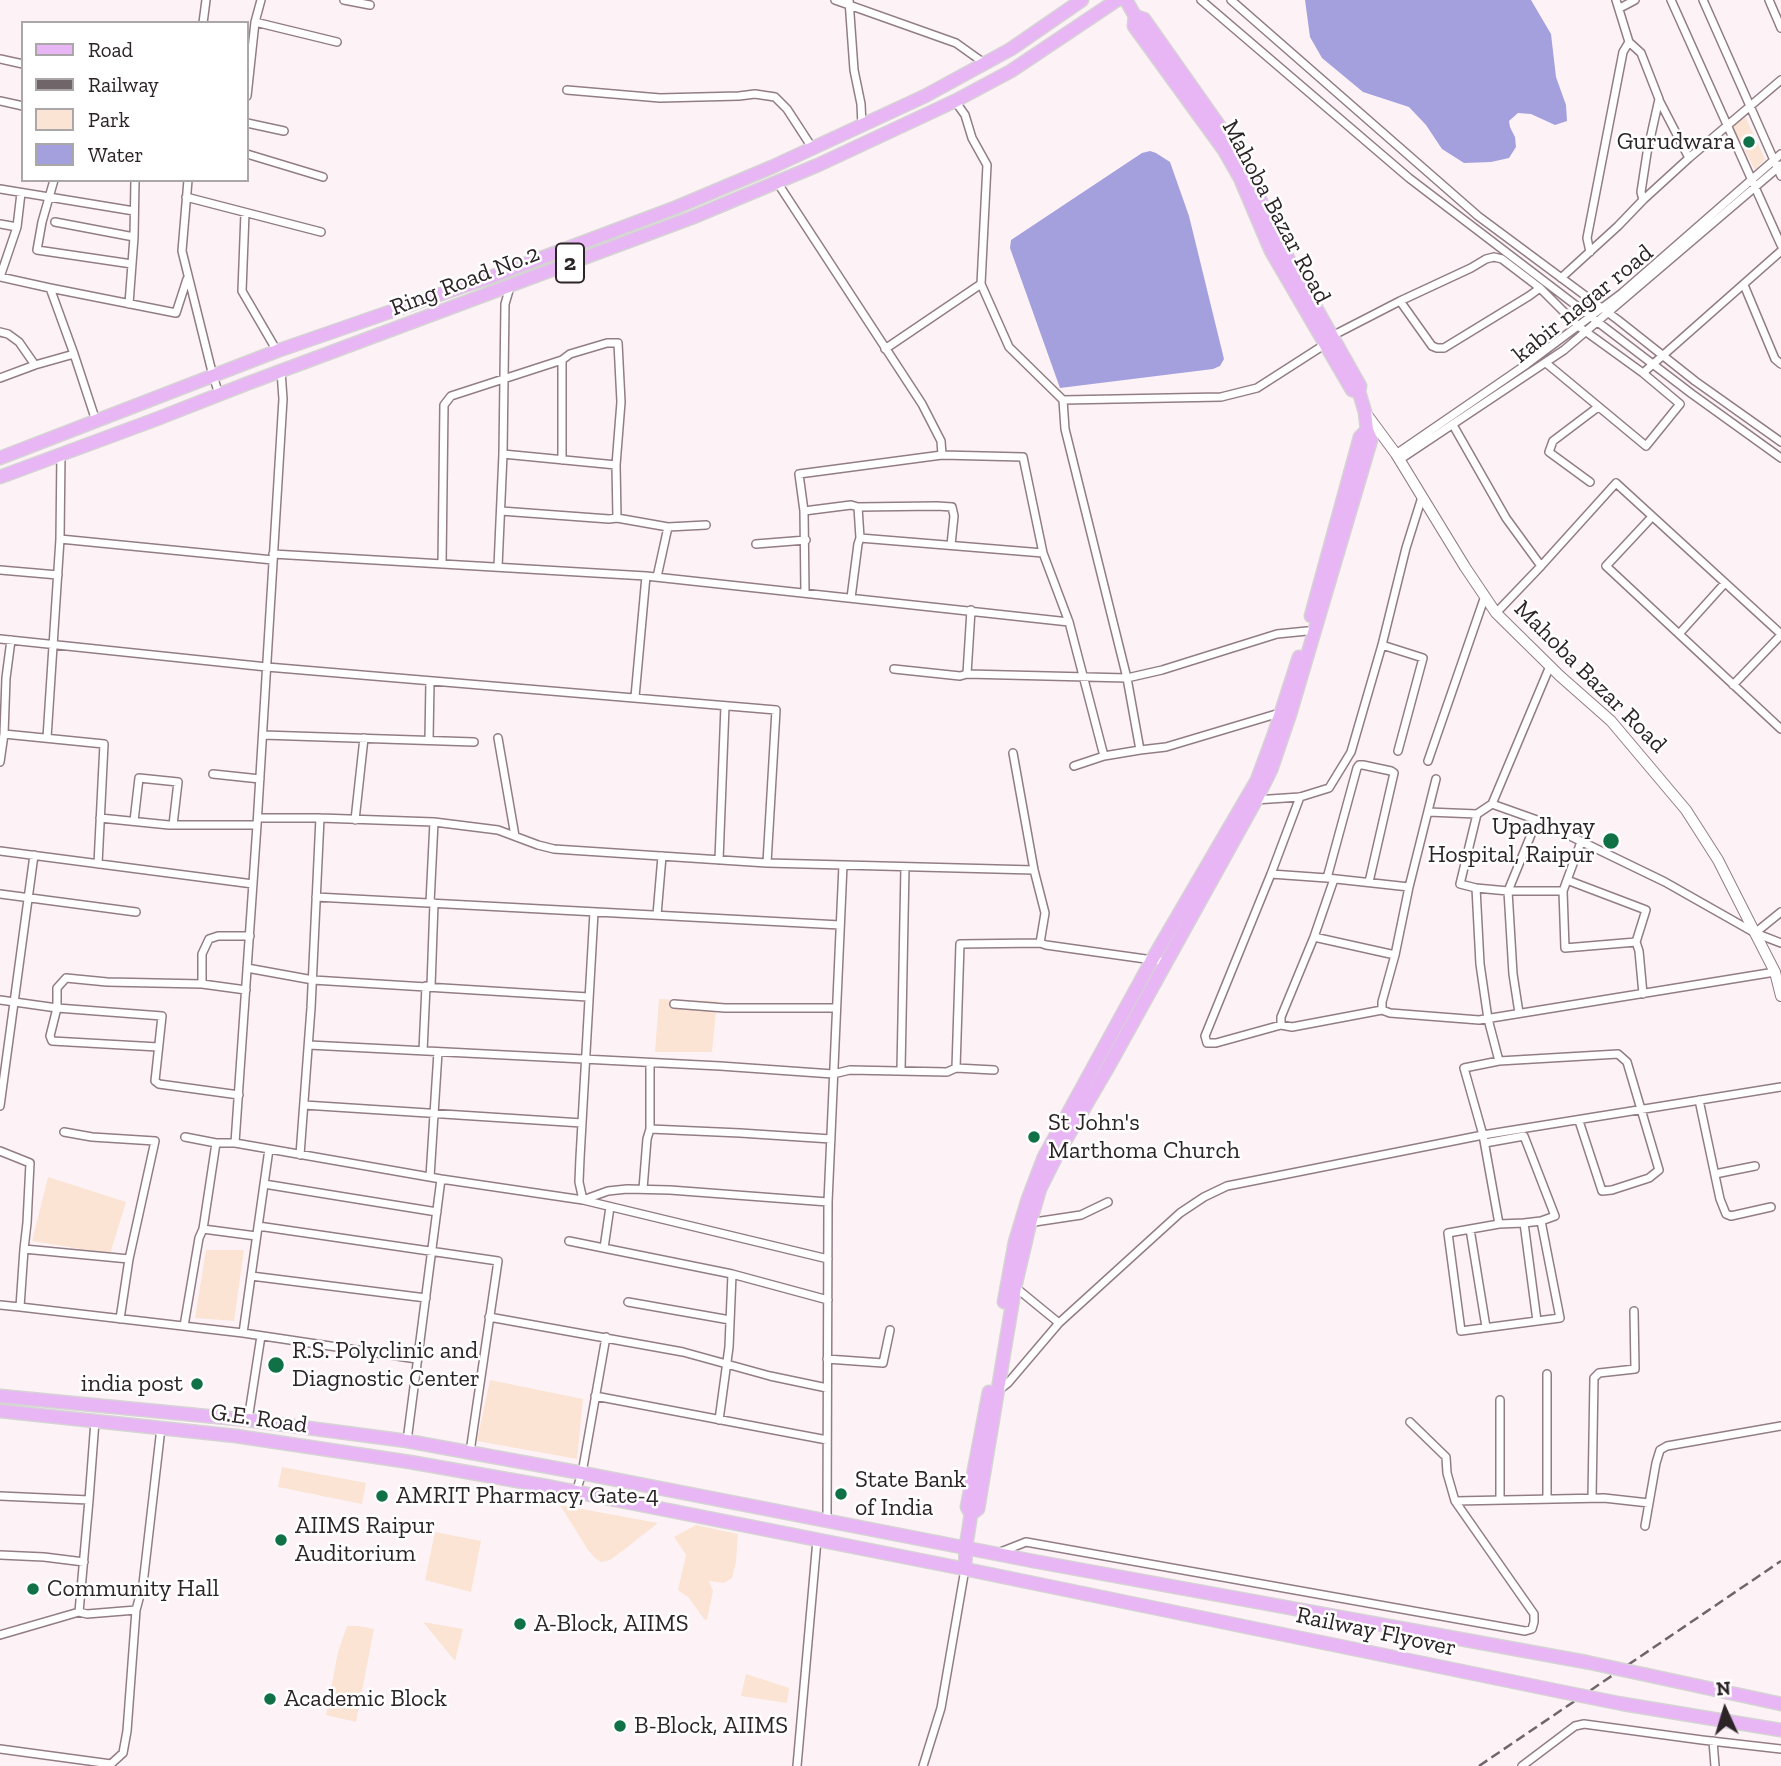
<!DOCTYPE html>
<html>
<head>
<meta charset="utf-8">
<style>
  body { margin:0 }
  #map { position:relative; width:1781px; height:1766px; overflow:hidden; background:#fdf3f7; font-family:"Zilla Slab",serif }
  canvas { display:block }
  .legend { position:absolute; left:21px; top:21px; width:228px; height:161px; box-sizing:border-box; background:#fff; border:2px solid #aba7a9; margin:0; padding:9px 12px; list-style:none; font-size:21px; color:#2d2427 }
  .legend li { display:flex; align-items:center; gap:14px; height:35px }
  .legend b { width:35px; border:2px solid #aba7a9 }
  .north { position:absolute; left:1690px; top:1675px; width:70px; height:70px; -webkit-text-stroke:5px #fff; paint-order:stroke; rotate:356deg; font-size:19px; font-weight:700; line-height:28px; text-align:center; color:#2d2427 }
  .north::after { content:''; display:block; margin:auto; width:24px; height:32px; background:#2d2427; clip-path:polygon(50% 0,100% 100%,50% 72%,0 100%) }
</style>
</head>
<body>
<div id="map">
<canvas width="1781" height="1766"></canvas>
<ul class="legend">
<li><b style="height:9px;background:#e8b5f5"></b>Road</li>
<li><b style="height:9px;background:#70666a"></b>Railway</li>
<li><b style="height:19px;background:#fbe4d3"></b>Park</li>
<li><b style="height:19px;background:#a3a0dd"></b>Water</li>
</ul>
<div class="north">N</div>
</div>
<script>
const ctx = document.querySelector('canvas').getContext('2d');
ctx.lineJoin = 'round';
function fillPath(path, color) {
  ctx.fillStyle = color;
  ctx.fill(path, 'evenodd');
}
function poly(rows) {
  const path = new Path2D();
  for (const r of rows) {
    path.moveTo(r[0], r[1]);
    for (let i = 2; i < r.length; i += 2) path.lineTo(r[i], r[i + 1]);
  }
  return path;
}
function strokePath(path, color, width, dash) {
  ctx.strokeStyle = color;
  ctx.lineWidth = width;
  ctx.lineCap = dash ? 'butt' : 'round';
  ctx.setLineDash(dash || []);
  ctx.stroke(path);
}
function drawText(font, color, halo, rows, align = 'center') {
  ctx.font = font + ' "Zilla Slab",serif';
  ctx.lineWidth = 5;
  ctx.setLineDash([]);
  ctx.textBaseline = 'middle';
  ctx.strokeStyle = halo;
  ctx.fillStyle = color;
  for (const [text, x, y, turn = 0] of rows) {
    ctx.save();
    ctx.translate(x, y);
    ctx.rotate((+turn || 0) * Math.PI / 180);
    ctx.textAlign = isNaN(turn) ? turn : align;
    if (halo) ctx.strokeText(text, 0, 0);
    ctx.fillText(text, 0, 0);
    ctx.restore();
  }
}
fillPath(poly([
  [1745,116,1765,159,1755,170,1732,126],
  [659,999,717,1001,712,1052,655,1052],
  [48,1177,126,1202,110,1254,32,1241],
  [206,1250,244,1250,234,1321,195,1318],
  [490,1380,583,1399,577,1459,477,1441],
  [282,1467,366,1483,362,1504,278,1487],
  [560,1505,658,1523,621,1552,610,1560,601,1562,595,1558,588,1550],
  [696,1525,738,1534,736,1562,732,1578,724,1583,709,1581,713,1591,707,1620,704,1619,689,1598,678,1590,686,1555,674,1537],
  [435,1532,481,1541,471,1592,425,1580],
  [423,1622,463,1629,455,1661],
  [347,1626,359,1626,374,1629,356,1722,326,1715,338,1652],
  [746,1674,789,1688,787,1703,741,1696]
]), '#fbe4d3');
fillPath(poly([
  [1305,0,1531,0,1551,34,1556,77,1566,105,1567,121,1555,125,1531,114,1518,113,1509,121,1510,127,1515,137,1516,147,1509,158,1491,162,1464,163,1442,149,1426,125,1409,107,1363,92,1322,58,1310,37],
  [1150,151,1156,153,1170,162,1189,216,1224,359,1220,366,1213,369,1060,388,1010,248,1011,240,1142,153]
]), '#a3a0dd');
const minor = poly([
  [344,0,370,5],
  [835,0,956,43,984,63],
  [849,0,854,70,861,104,862,126],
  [1201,0,1409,178,1692,394,1781,458],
  [1231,0,1478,216,1618,320,1695,381,1781,442],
  [1616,0,1629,42,1641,53,1659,99,1647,153,1641,192,1643,200],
  [1671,0,1781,245],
  [1703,0,1781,176],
  [1769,0,1781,28],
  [1620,8,1635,0],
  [255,22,337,42],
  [203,23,206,0],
  [0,59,23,64],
  [567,90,660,98,739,96,755,94,775,97,787,109,813,149],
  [247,96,255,22,261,0],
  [1659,100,1689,158],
  [0,101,23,106],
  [247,123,284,131],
  [247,154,323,177],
  [54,180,42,222,37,250,132,264],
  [188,180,182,251,213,376,219,394],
  [777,182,922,404,941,441,942,455],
  [0,189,134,211],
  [186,197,321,232],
  [245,213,242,291,277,351],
  [55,222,134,237,135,180],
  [0,224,17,227],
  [1590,252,1587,238,1623,52,1629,42],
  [0,277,50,288,176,313,187,279],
  [0,277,17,227,21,193],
  [1561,278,1618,226,1643,200,1689,158,1781,80],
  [981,284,1009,347,1063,400,1221,397,1257,388,1324,345,1332,336,1400,301,1471,268,1486,259,1494,257,1502,259,1540,288],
  [1744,285,1775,359,1781,364],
  [50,288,74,354,96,421],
  [1400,301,1432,346,1437,348,1444,348,1529,296,1540,288,1578,326,1643,373,1680,404,1646,446,1546,363],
  [129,304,134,237],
  [0,332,8,334,19,342,35,365],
  [885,349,981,284,987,165,972,138,965,115,955,101],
  [1643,373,1781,251],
  [0,378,35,365,74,354],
  [1063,400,1065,429,1127,678,1140,750,1166,747,1283,712],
  [1453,425,1506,518,1541,566,1616,483,1781,634],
  [503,454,616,465],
  [1396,454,1527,364,1622,293,1781,154],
  [562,460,562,360],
  [1399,460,1564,350,1781,165],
  [1590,482,1549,452,1553,441,1598,407],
  [501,511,609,519,617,518,668,527,706,525],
  [804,511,851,505,858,507,937,506,952,507,954,516,951,545],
  [1649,520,1606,566,1781,729],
  [860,538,1043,553],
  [60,539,273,560],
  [756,544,806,540],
  [273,554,646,576,1069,622],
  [442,564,444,405,451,396,562,360,570,354,607,343,618,343,621,402,616,465,617,518],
  [498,567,503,454,505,304,510,287],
  [0,570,58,575],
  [657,577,668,527],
  [805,593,804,511,799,474,942,455,1023,457,1043,553,1069,622,1104,756,1140,750],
  [851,598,858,544,860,538,858,507],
  [1496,613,1541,566],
  [1679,634,1725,583],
  [0,639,267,667,776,710,767,863],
  [1382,645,1423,658,1398,751],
  [894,669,960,676,967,674,1127,678,1162,670,1277,634,1307,631],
  [967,674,971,610],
  [1733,685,1781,635],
  [635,697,646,576],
  [4,734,104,744,98,864],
  [263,735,474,742],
  [47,738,60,539,61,453],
  [498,738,515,836],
  [429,740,430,681],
  [1013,753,1034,870,1045,913,1040,943],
  [1428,761,1485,596],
  [0,762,4,734,6,678,11,640],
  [1074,766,1104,756],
  [213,774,260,779],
  [1300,797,1271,874,1205,1036,1207,1043,1216,1043,1281,1025,1292,1027,1382,1010,1390,1013,1479,1020,1775,972],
  [1255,800,1300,797,1329,788,1351,752,1382,645,1406,548,1422,497],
  [1492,804,1537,820,1665,882,1755,933,1781,943],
  [1428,812,1477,814,1492,804,1550,666],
  [1477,814,1460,884,1476,888,1480,964,1488,1019,1499,1061],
  [100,818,169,825,257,825],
  [258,818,320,818,434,822,498,830,538,845,554,849,767,863,1034,870],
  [355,820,364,738],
  [134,821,139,778,178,782,173,825],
  [1581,842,1563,891,1565,948,1636,942],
  [0,851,253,884],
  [719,860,725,706],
  [1271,874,1327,878,1409,887],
  [1327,878,1357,768,1359,765,1363,765,1391,771,1394,773,1369,882],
  [1567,880,1646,910,1636,942,1639,951,1643,994],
  [1476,888,1508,891,1563,891],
  [0,894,136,912],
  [316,897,840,925],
  [430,903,434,822],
  [594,912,580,1158,579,1182,583,1200,608,1191,627,1189,670,1190,828,1202],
  [657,915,662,856],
  [1755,933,1781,912],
  [1314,937,1395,955],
  [247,968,313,980,588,997],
  [202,984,202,954,209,939,218,936,250,936],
  [431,986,434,903],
  [0,1000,57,1008,162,1016,155,1081,159,1084,239,1095],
  [674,1004,725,1008,836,1008],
  [1382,1010,1382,1002,1395,955,1409,887,1436,779],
  [1519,1013,1513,974,1508,891,1537,820],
  [1281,1025,1281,1017,1314,937,1334,879],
  [309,1045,720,1066,833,1074,850,1070,947,1072,956,1068,994,1070],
  [158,1047,52,1041,50,1036,57,1008,57,988,66,978,107,982,202,984,246,990],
  [423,1051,426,986],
  [956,1068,960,944,1040,943,1046,945,1167,962],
  [901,1070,905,867],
  [1699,1100,1720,1199,1726,1214,1731,1216,1771,1207],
  [304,1105,582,1123],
  [0,1106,34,855],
  [650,1129,740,1133,831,1139],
  [185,1137,216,1143,235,1143,441,1179,583,1200,828,1259],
  [235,1143,257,825,283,399,281,371],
  [1485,1143,1524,1136,1555,1216,1541,1221],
  [0,1151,30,1163,27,1223,24,1249],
  [300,1155,311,1008,320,818],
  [1715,1174,1755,1166],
  [430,1177,438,1052],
  [264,1184,437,1212],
  [643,1189,647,1139,650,1129,650,1063],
  [1028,1223,1081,1215,1108,1202],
  [1499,1224,1524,1223],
  [258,1226,498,1261,470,1452],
  [203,1229,256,1236],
  [1470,1229,1486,1327],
  [569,1241,732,1274,828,1300],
  [604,1248,610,1207],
  [251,1276,426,1298],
  [1015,1287,1059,1323],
  [628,1302,730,1320],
  [0,1305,20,1307,24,1249,129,1259,155,1141,92,1137,64,1132],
  [20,1307,243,1333,417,1359],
  [489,1317,683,1352,770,1376,827,1388],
  [120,1319,129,1259],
  [1537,1321,1560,1318,1541,1221,1524,1223,1537,1321,1461,1331,1448,1233,1499,1224,1483,1135,1464,1068,1499,1061,1618,1054,1627,1062,1659,1170,1649,1178,1612,1190,1602,1191,1579,1121],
  [184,1326,199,1238,203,1229,216,1143],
  [243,1333,269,1149],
  [827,1359,883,1363,890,1330],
  [999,1390,1008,1383,1059,1323,1180,1213,1204,1197,1227,1186,1483,1135,1781,1087],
  [595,1396,827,1440],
  [1500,1400,1500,1500],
  [248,1420,261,1336],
  [719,1420,729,1347,732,1274],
  [1410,1422,1446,1457,1447,1473,1455,1501],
  [407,1441,441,1179],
  [576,1492,582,1473,606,1337],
  [0,1496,89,1500],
  [1547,1498,1547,1374],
  [1592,1498,1594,1378,1599,1373,1635,1369,1634,1311],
  [827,1521,828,1202,843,865],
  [1645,1526,1656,1463,1660,1450,1667,1446,1781,1426],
  [998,1553,1026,1542,1525,1631,1532,1629,1534,1622,1534,1614,1455,1501,1604,1498,1649,1503],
  [0,1555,44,1557,84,1562],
  [79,1612,89,1500,95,1421],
  [0,1635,79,1612,87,1614,136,1610],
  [1713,1741,1715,1766],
  [0,1749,111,1764,123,1753,127,1731,136,1610,143,1584,161,1428],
  [797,1766,817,1540],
  [923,1766,941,1708,965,1569],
  [1522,1766,1575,1726,1584,1724,1702,1740,1781,1749]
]);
const tertiary = poly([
  [1365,412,1396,454,1465,567,1496,613,1560,676,1611,721,1686,810,1718,860,1755,933,1775,972,1781,996]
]);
const primary = poly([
  [1126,0,1135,16,1134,26,1224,150,1240,178,1271,251,1352,390,1359,392],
  [0,458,277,351,496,275,677,207,772,167,925,96,1011,49,1082,0],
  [0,477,154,420,246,384,691,218,818,165,955,101,1011,71,1117,0],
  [1311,616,1360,437,1367,430],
  [1004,1302,1015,1242,1028,1199,1044,1157,1152,960,1257,780,1274,734,1299,657],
  [0,1396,248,1420,407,1441,582,1473,1033,1561,1586,1662],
  [0,1411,236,1436,410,1462,546,1486,955,1567,1563,1692],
  [971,1514,978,1509,1015,1287,1030,1223,1040,1189,1058,1153,1107,1069,1256,800,1271,770,1290,714,1371,440,1367,430,1365,412,1359,392,1360,386,1280,244,1251,179,1238,154,1225,134,1144,19,1135,16],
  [965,1569,966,1546,971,1514,967,1507,989,1392],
  [1647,1675,1781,1704],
  [1623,1704,1781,1730]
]);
strokePath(minor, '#937d85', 10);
strokePath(tertiary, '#937d85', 12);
strokePath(primary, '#d5d3d4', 15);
strokePath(minor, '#fff', 7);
strokePath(tertiary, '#fff', 10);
strokePath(primary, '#e8b5f5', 12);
strokePath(poly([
  [1479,1766,1781,1561]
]), '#70666a', 2.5, [10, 5]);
const primaryBridge = poly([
  [1586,1662,1647,1675],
  [1563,1692,1623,1704]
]);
strokePath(primaryBridge, '#d5d3d4', 15, []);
strokePath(primaryBridge, '#e8b5f5', 12);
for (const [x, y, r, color] of [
  [1749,142,7,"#107147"],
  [1611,841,9,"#107147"],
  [1034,1137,7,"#107147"],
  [276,1365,9,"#107147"],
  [197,1384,7,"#107147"],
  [841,1494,7,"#107147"],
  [382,1496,7,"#107147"],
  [281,1540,7,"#107147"],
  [33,1589,7,"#107147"],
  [520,1624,7,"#107147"],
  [270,1699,7,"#107147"],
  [620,1726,7,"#107147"]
]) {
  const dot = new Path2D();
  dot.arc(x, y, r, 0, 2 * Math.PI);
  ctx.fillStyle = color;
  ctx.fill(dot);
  strokePath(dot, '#fff', 2.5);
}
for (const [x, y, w] of [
  [570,263,28]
]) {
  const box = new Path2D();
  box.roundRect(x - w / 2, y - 19.5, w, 39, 5);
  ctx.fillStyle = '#fff';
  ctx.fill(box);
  strokePath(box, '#2d2427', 2);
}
drawText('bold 23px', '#2d2427', null, [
  ["2",570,263]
]);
drawText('24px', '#2d2427', '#fff', [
  ["Gurudwara",1735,142,"right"],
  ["Upadhyay",1595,827,"right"],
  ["Hospital, Raipur",1595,855,"right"],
  ["St John's",1048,1123],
  ["Marthoma Church",1048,1151],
  ["R.S. Polyclinic and",292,1351],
  ["Diagnostic Center",292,1379],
  ["india post",183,1384,"right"],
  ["State Bank",855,1480],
  ["of India",855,1508],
  ["AMRIT Pharmacy, Gate-4",396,1496],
  ["AIIMS Raipur",295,1526],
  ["Auditorium",295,1554],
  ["Community Hall",47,1589],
  ["A-Block, AIIMS",534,1624],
  ["Academic Block",284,1699],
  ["B-Block, AIIMS",634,1726]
], 'left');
drawText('24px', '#2d2427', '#fff', [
  ["Mahoba Bazar Road",1276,212,62],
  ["Ring Road No.2",465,281,-21],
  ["kabir nagar road",1583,304,-39],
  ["Mahoba Bazar Road",1590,677,45],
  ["G.E. Road",259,1419,8],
  ["Railway Flyover",1376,1632,12]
]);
</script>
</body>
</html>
